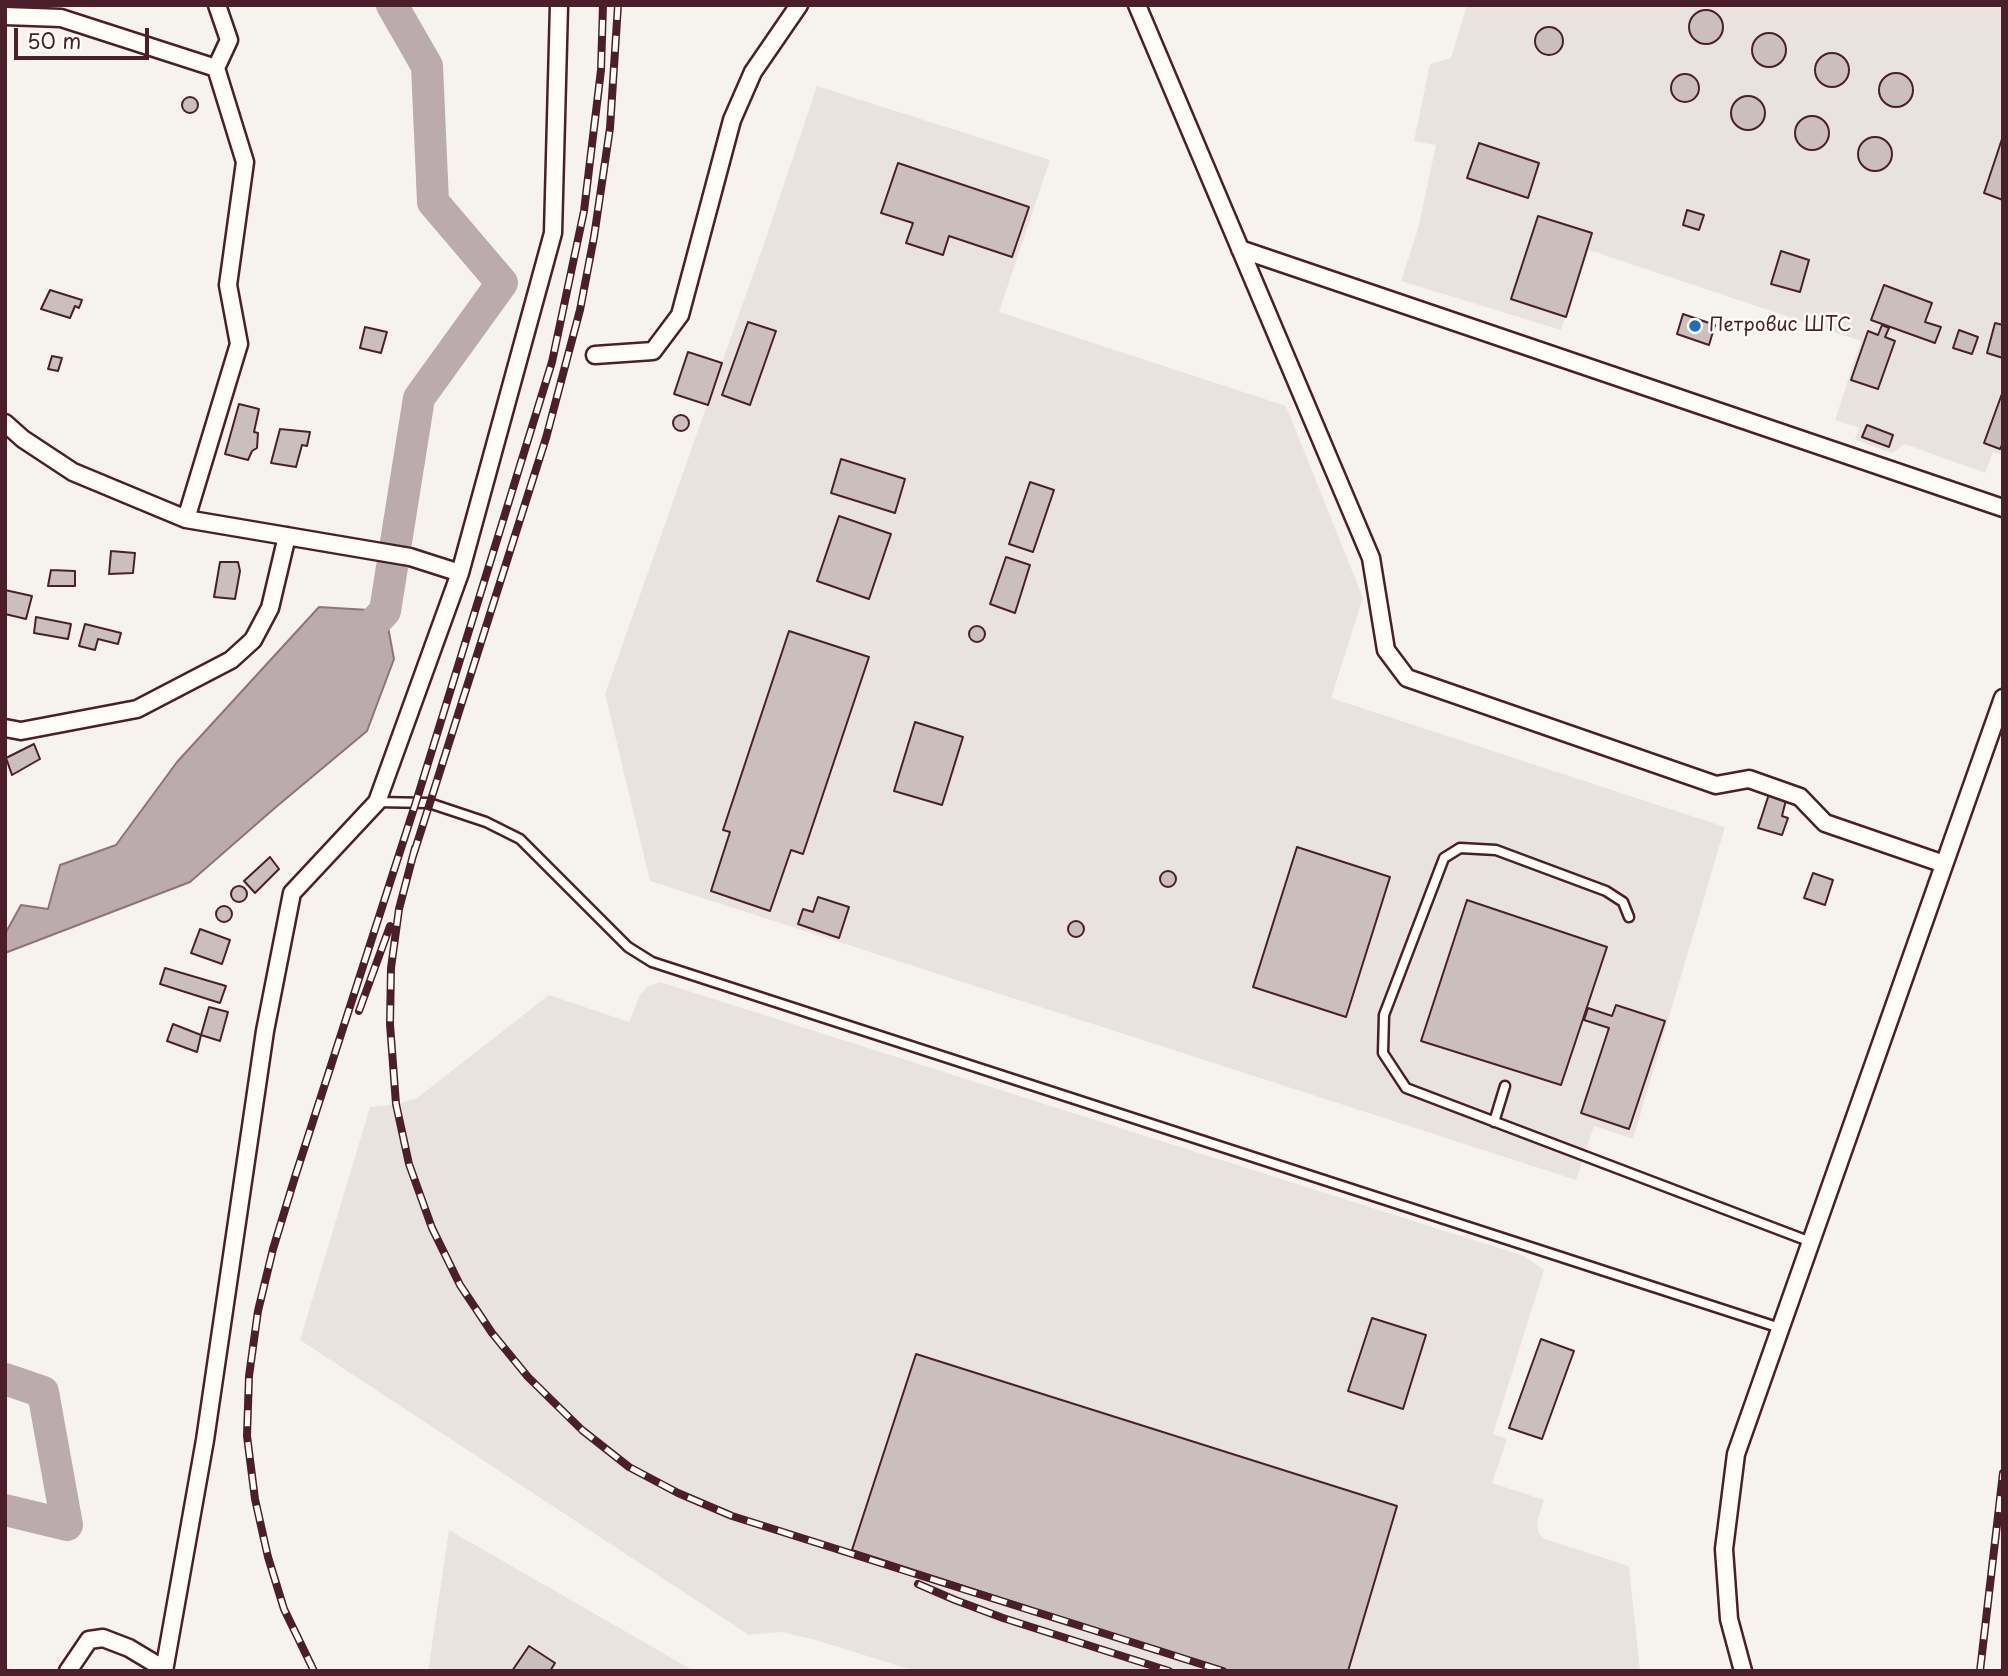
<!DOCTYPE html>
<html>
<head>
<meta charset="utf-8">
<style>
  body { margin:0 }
  #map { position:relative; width:2008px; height:1676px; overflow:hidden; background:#f6f3ef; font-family:"Playpen Sans",sans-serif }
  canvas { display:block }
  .frame { position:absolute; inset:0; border:7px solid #4a1f2b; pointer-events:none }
  .scale { position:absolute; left:14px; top:28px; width:135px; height:32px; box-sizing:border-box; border:4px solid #4a1f2b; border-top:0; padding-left:9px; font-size:21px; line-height:24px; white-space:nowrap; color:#4a1f2b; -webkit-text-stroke:5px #fdfcf7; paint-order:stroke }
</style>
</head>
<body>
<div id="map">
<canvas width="2008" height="1676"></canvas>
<div class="frame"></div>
<div class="scale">50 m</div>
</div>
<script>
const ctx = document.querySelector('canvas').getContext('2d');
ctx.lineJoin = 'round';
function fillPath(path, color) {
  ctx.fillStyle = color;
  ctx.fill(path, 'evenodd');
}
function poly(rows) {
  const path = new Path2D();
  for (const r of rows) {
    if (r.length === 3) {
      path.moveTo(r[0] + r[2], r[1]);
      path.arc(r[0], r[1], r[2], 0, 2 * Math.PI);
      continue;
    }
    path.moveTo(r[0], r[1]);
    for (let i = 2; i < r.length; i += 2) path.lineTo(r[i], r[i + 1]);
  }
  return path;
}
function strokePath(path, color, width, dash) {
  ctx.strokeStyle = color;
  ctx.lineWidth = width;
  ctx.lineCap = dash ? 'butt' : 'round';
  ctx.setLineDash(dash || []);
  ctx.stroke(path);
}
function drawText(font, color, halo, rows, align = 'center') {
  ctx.font = font + ' "Playpen Sans",sans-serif';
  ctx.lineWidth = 5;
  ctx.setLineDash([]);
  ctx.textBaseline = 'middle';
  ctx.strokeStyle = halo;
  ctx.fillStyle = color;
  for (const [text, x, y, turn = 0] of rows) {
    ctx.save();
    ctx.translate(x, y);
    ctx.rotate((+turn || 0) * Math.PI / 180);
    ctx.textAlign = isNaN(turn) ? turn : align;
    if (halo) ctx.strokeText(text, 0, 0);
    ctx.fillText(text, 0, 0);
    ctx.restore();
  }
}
fillPath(poly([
  [1467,5,2003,5,2003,455,1993,452,1985,473,1905,444,1892,453,1855,440,1859,428,1835,420,1861,341,1589,250,1561,330,1401,281,1418,229,1436,145,1414,141,1430,64,1451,58],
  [817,86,1050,160,999,312,1286,406,1363,598,1331,698,1725,827,1633,1139,1594,1126,1576,1180,650,881,605,694,767,235],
  [660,982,1524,1256,1544,1270,1493,1434,1507,1439,1492,1483,1544,1500,1537,1522,1539,1534,1545,1539,1629,1566,1640,1671,915,1671,816,1640,781,1632,749,1635,300,1340,370,1107,396,1104,417,1098,549,995,629,1022,640,995,648,986],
  [449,1530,694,1671,428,1671]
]), '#e9e3e0');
const water = poly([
  [319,607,385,611,394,659,367,731,276,807,190,882,5,953,5,934,21,905,48,909,60,865,116,845,177,762,319,607]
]);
fillPath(water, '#bbabac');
strokePath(water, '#8e7378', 2);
strokePath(poly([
  [357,641,385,611,419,398,502,283,433,202,427,66,392,5],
  [5,1379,43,1392,67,1525,5,1510]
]), '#bbabac', 32);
const building = poly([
  [1706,27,17],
  [1549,41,14],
  [1769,50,17],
  [1832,70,17],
  [1896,90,17],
  [1685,88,14],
  [1748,113,17],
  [190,105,8],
  [1812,133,17],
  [2003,136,2003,200,1984,193,2003,136],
  [1875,154,17],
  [1479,143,1539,163,1528,198,1467,178,1479,143],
  [898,163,1029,207,1012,257,949,236,943,255,906,243,913,223,881,213,898,163],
  [1687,210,1704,215,1699,230,1683,225,1687,210],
  [1538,216,1592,233,1566,317,1511,299,1538,216],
  [1781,251,1809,260,1800,292,1771,284,1781,251],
  [1884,285,1932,303,1925,322,1941,327,1935,343,1871,320,1884,285],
  [50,290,82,300,79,308,75,306,70,318,41,309,50,290],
  [1683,314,1715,325,1709,345,1677,334,1683,314],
  [748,322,776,331,750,405,722,395,748,322],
  [1995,323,2003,325,2003,358,1987,353,1995,323],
  [1882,325,1889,328,1885,337,1895,341,1878,389,1851,380,1868,331,1878,335,1882,325],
  [365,327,387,332,381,353,360,348,365,327],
  [1959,330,1978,337,1972,354,1953,348,1959,330],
  [688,352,722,363,708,405,674,394,688,352],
  [52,356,62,358,58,371,48,369,52,356],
  [2003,391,2003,443,2000,449,1984,443,2003,391],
  [239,404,259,409,254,432,258,433,257,448,252,451,248,460,225,454,239,404],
  [681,423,8],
  [1867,425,1893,435,1889,447,1862,437,1867,425],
  [280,429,310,432,307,446,302,445,296,467,271,463,280,429],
  [841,459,905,479,895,513,831,493,841,459],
  [1030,482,1054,490,1033,552,1009,544,1030,482],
  [839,516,891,534,869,599,817,581,839,516],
  [111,551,135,553,133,573,109,574,111,551],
  [1006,557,1030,565,1015,613,990,604,1006,557],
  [220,562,238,562,240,571,235,599,214,597,220,562],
  [51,570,75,571,75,586,48,586,51,570],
  [5,590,32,596,26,619,5,614,5,590],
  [36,617,71,624,68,639,34,633,36,617],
  [85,624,121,633,118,644,98,639,95,650,79,646,85,624],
  [977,634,8],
  [789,631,869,657,803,854,791,850,770,911,711,891,730,832,723,830,789,631],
  [915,722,963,737,942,805,894,791,915,722],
  [34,744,40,759,12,775,6,758,34,744],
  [1769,794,1786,800,1782,816,1788,818,1782,835,1758,828,1769,794],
  [1297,847,1390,877,1346,1017,1253,987,1297,847],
  [270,857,279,869,255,893,244,881,270,857],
  [1168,879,8],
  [1813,873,1833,880,1825,905,1804,898,1813,873],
  [239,894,8],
  [818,897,849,907,839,938,798,924,803,909,813,912,818,897],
  [1467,900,1607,947,1561,1085,1421,1041,1467,900],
  [224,914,8],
  [1076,929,8],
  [200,929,230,940,222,964,191,953,200,929],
  [165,968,226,986,220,1003,160,984,165,968],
  [1616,1005,1665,1021,1629,1129,1581,1113,1609,1028,1584,1020,1588,1008,1612,1016,1616,1005],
  [209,1007,228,1012,220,1041,201,1035,209,1007],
  [173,1024,201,1035,197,1052,167,1041,173,1024],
  [1372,1318,1426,1335,1403,1409,1348,1391,1372,1318],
  [1541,1339,1574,1351,1542,1439,1509,1428,1541,1339],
  [916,1354,1397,1506,1348,1671,1227,1671,852,1550,916,1354],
  [529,1646,555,1663,550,1671,512,1671,529,1646]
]);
fillPath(building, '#cbbfbe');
strokePath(building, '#4a1f2b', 2);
const service = poly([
  [377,802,429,803,486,822,520,839,628,947,652,962,1780,1328],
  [1629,917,1623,902,1606,891,1496,850,1460,848,1444,858,1384,1015,1383,1053,1406,1088,1811,1242],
  [1494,1122,1505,1086]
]);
const minor = poly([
  [1137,5,1371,558,1386,650,1407,678,1716,785,1749,779,1800,797,1825,823,1944,864],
  [5,16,61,18,216,68],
  [1240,249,2003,508],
  [595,355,653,351,680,315,732,120,753,72,799,5],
  [5,423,23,439,73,472,186,519,410,557,460,573],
  [186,519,239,344,228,285,245,162,216,68,229,40,217,5],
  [5,728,21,731,137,709,231,660,253,640,270,608,287,536],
  [68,1671,89,1640,103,1638,129,1648,164,1669],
  [164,1671,205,1440,265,1031,292,893,377,802,460,573,553,233,559,5],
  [1743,1671,1729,1619,1724,1549,1736,1454,2003,698]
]);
strokePath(service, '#4a1f2b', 13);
strokePath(minor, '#4a1f2b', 21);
strokePath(service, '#fdfcf7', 8);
strokePath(minor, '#fdfcf7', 16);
const rail = poly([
  [415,848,399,909,391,968,390,1024,396,1104,409,1164,432,1228,460,1285,492,1333,528,1377,582,1430,629,1467,678,1493,732,1516,1223,1671],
  [413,856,546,438,580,310,594,237,610,128,618,5],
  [359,1011,390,926],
  [918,1584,955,1600,1003,1618,1169,1671],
  [314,1671,284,1609,268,1557,255,1499,247,1436,249,1376,258,1311,273,1249,295,1177,416,802,552,362,584,211,601,70,603,5],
  [1980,1671,2003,1473]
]);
strokePath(rail, '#4a1f2b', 8);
strokePath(rail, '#fdfcf7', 5, [16]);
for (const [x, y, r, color] of [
  [1695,326,7,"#1f6fb2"]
]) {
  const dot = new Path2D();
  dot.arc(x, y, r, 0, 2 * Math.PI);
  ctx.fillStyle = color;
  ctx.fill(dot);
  strokePath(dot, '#fdfcf7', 2.5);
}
drawText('19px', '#4a1f2b', '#fdfcf7', [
  ["Петровис ШТС",1709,326]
], 'left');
</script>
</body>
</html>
